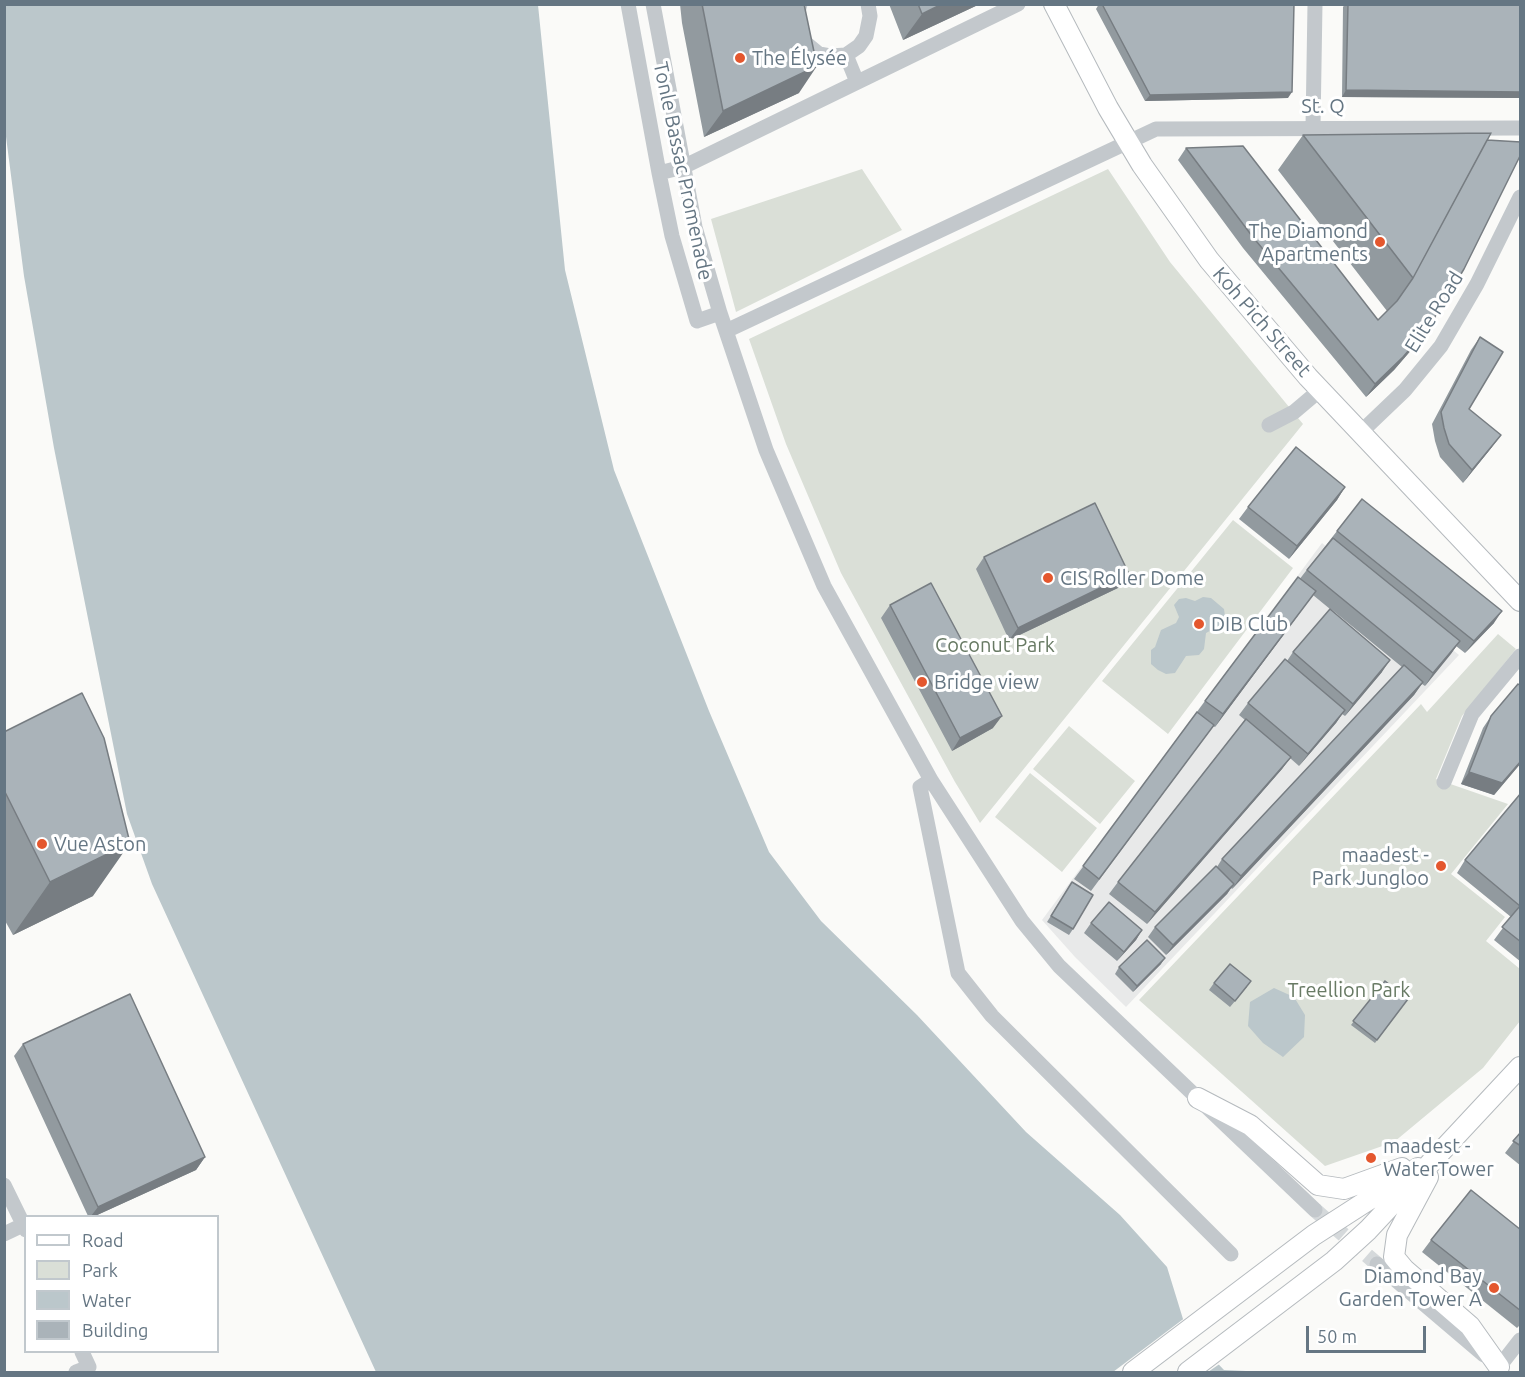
<!DOCTYPE html>
<html>
<head>
<meta charset="utf-8">
<style>
  body { margin:0 }
  #map { position:relative; width:1525px; height:1377px; overflow:hidden; background:#fafaf8; font-family:Ubuntu,sans-serif }
  canvas { display:block }
  .frame { position:absolute; inset:0; border:6px solid #657683; pointer-events:none }
  .legend { position:absolute; left:24px; top:1215px; width:195px; height:138px; box-sizing:border-box; background:#fff; border:2px solid #c1c8cd; margin:0; padding:8px 10px; list-style:none; font-size:18px; color:#657683 }
  .legend li { display:flex; align-items:center; gap:12px; height:30px }
  .legend b { width:30px; border:2px solid #c1c8cd }
  .scale { position:absolute; left:1306px; top:1326px; width:120px; height:27px; box-sizing:border-box; border:3px solid #657683; border-top:0; padding-left:8px; font-size:18px; line-height:21px; white-space:nowrap; color:#657683; -webkit-text-stroke:4px #fff; paint-order:stroke }
</style>
</head>
<body>
<div id="map">
<canvas width="1525" height="1377"></canvas>
<div class="frame"></div>
<ul class="legend">
<li><b style="height:8px;background:#fff"></b>Road</li>
<li><b style="height:16px;background:#dadfd7"></b>Park</li>
<li><b style="height:16px;background:#bbc7cb"></b>Water</li>
<li><b style="height:16px;background:#aab3b9"></b>Building</li>
</ul>
<div class="scale">50 m</div>
</div>
<script>
const ctx = document.querySelector('canvas').getContext('2d');
ctx.lineJoin = 'round';
function fillPath(path, color) {
  ctx.fillStyle = color;
  ctx.fill(path, 'evenodd');
}
function poly(rows) {
  const path = new Path2D();
  for (const r of rows) {
    path.moveTo(r[0], r[1]);
    for (let i = 2; i < r.length; i += 2) path.lineTo(r[i], r[i + 1]);
  }
  return path;
}
function strokePath(path, color, width, dash) {
  ctx.strokeStyle = color;
  ctx.lineWidth = width;
  ctx.lineCap = dash ? 'butt' : 'round';
  ctx.setLineDash(dash || []);
  ctx.stroke(path);
}
function drawText(font, color, halo, rows, align = 'center') {
  ctx.font = font + ' Ubuntu,sans-serif';
  ctx.lineWidth = 6;
  ctx.setLineDash([]);
  ctx.textBaseline = 'middle';
  ctx.strokeStyle = halo;
  ctx.fillStyle = color;
  for (const [text, x, y, turn = 0] of rows) {
    ctx.save();
    ctx.translate(x, y);
    ctx.rotate((+turn || 0) * Math.PI / 180);
    ctx.textAlign = isNaN(turn) ? turn : align;
    if (halo) ctx.strokeText(text, 0, 0);
    ctx.fillText(text, 0, 0);
    ctx.restore();
  }
}
fillPath(poly([
  [1322,543,1459,655,1126,1007,1075,957,1042,920]
]), '#e8e9e9');
fillPath(poly([
  [862,169,902,230,736,312,711,219],
  [1108,169,1170,262,1303,424,980,823,955,782,841,573,786,444,749,339],
  [1233,520,1293,568,1168,734,1102,681],
  [1498,634,1516,649,1462,716,1436,779,1508,804,1451,874,1505,917,1486,941,1520,969,1520,1021,1483,1068,1394,1142,1325,1166,1139,1000,1421,704,1427,712],
  [1069,726,1135,781,1100,824,1033,769],
  [1030,773,1097,828,1062,872,995,817]
]), '#dadfd7');
fillPath(poly([
  [4,5,538,5,565,270,614,470,709,711,769,852,821,921,917,1015,1026,1132,1120,1215,1167,1267,1183,1319,1203,1348,1224,1370,1268,1372,376,1372,152,884,127,814,54,448,24,276,5,129],
  [1203,597,1211,598,1224,609,1225,616,1219,626,1206,633,1204,649,1199,655,1186,656,1175,673,1166,674,1158,670,1151,664,1151,650,1155,647,1161,630,1176,623,1179,617,1174,605,1179,599,1186,598,1195,601],
  [1274,988,1294,997,1305,1015,1304,1037,1283,1057,1263,1043,1248,1026,1250,1002]
]), '#bbc7cb');
fillPath(poly([
  [1186,1317,1205,1346,1221,1363,1208,1372,1113,1372]
]), '#fafaf8');
strokePath(poly([
  [1315,1210,1377,1264]
]), '#d5d9db', 15, [15, 8]);
const major = poly([
  [1054,4,1108,108,1142,165,1209,260,1308,377,1520,601],
  [1198,1098,1250,1125,1318,1185,1344,1189,1402,1168],
  [1428,1177,1397,1235,1394,1257,1404,1269,1470,1326,1499,1367],
  [1133,1372,1314,1235,1418,1168],
  [1188,1372,1334,1261,1368,1230,1520,1067]
]);
strokePath(major, '#b5babe', 22);
strokePath(poly([
  [628,4,659,173,672,236,697,321,720,313],
  [653,4,695,227,720,313,766,450,824,586,931,780,1022,921,1059,966,1315,1210],
  [800,4,796,19,802,40,819,54,830,56,846,55,859,46,866,36,870,16,868,4],
  [846,55,857,82],
  [1313,127,1315,4],
  [659,173,683,167,1018,4],
  [726,331,1156,129,1520,128],
  [1269,425,1294,412,1320,390],
  [1361,432,1405,390,1441,346,1477,284,1520,197],
  [931,780,920,787,958,973,992,1016,1231,1254],
  [1444,782,1472,714,1520,656],
  [4,1185,26,1230],
  [4,1234,23,1225],
  [1377,1264,1484,1355],
  [1499,1367,1520,1340],
  [76,1372,89,1367,82,1352]
]), '#c3c8cc', 15);
strokePath(major, '#fff', 20);
fillPath(poly([
  [680,4,804,4,799,93,704,137,682,23],
  [889,4,980,4,903,40],
  [1099,4,1294,4,1288,98,1145,101,1096,9],
  [1345,4,1521,4,1521,98,1342,97,1343,7],
  [1303,135,1487,140,1419,341,1394,370,1366,397,1243,248,1178,160,1186,148,1378,320,1387,311,1278,170],
  [1480,337,1469,409,1492,447,1463,483,1440,457,1435,441,1432,424,1471,350],
  [1345,487,1337,500,1289,559,1239,519,1248,507],
  [1337,531,1494,623,1465,653,1456,646,1425,686,1422,684,1414,695,1232,889,1231,888,1227,894,1166,955,1148,937,1155,927,1217,867,1222,859,1402,667,1331,609,1382,672,1345,716,1342,714,1336,723,1299,766,1290,758,1282,769,1147,924,1109,894,1118,882,1245,720,1239,715,1248,703,1287,661,1293,652,1330,609,1313,595,1215,727,1213,726,1091,891,1074,879,1205,701],
  [984,557,1120,587,1009,640,976,569],
  [890,605,993,728,952,751,881,618],
  [1521,686,1521,763,1494,795,1461,784,1483,728,1491,716],
  [4,732,93,896,13,935,4,919],
  [1521,793,1521,962,1494,940,1511,917,1457,873,1465,860],
  [1072,882,1073,929,1069,935,1047,922],
  [1091,923,1142,930,1136,940,1117,961,1084,933],
  [1161,964,1133,992,1115,974,1119,967],
  [1385,981,1408,999,1375,1043,1351,1025],
  [1214,983,1247,987,1230,1007,1209,990],
  [23,1044,205,1157,196,1170,95,1216,88,1216,14,1056],
  [1521,1132,1521,1166,1505,1153],
  [1521,1230,1521,1324,1517,1328,1422,1252,1431,1240]
]), '#929a9f');
fillPath(poly([
  [942,4,980,4,903,40,922,14],
  [817,66,799,93,704,137,723,111],
  [1346,90,1521,92,1521,98,1342,97],
  [1292,92,1288,98,1145,101,1150,95],
  [1428,328,1419,341,1394,370,1366,397,1375,384],
  [1501,435,1492,447,1463,483,1472,470],
  [1345,487,1337,500,1289,559,1297,546],
  [1129,574,1120,587,1009,640,1018,628],
  [1316,591,1307,603,1215,727,1223,714],
  [1502,611,1494,623,1465,653,1474,641],
  [1460,641,1451,654,1425,686,1433,673],
  [1390,660,1382,672,1345,716,1353,704],
  [1423,682,1414,695,1232,889,1241,876],
  [1345,710,1336,723,1299,766,1308,754],
  [1002,716,993,728,952,751,960,738],
  [1291,757,1282,769,1147,924,1155,912],
  [1521,761,1521,763,1494,795,1461,784,1469,772],
  [130,843,93,896,13,935,50,882],
  [1234,884,1227,894,1166,955,1173,945],
  [1142,930,1136,940,1117,961,1124,952],
  [1165,958,1161,964,1133,992,1137,986],
  [205,1157,196,1170,95,1216,91,1216,98,1207]
]), '#777d82');
const building = poly([
  [702,4,804,4,817,66,723,111,702,4],
  [918,4,942,4,922,14,918,4],
  [1102,4,1294,4,1292,92,1150,95,1102,4],
  [1348,4,1521,4,1521,92,1346,90,1348,4],
  [1491,133,1413,278,1303,135,1491,133],
  [1487,140,1521,142,1521,154,1464,269,1428,328,1403,357,1375,384,1252,236,1186,148,1243,146,1378,320,1397,301,1413,278,1487,140],
  [1480,337,1503,352,1469,409,1501,435,1472,470,1449,444,1444,428,1441,412,1480,337],
  [1296,447,1345,487,1297,546,1248,507,1296,447],
  [1362,499,1502,611,1474,641,1337,531,1362,499],
  [1095,503,1129,574,1018,628,984,557,1095,503],
  [1333,538,1460,641,1433,673,1307,570,1333,538],
  [1298,577,1316,591,1223,714,1205,701,1298,577],
  [931,583,1002,716,960,738,890,605,931,583],
  [1330,609,1390,660,1353,704,1293,652,1330,609],
  [1285,659,1345,710,1308,754,1248,703,1285,659],
  [1404,665,1423,682,1241,876,1222,859,1404,665],
  [1518,684,1521,686,1521,761,1502,783,1469,772,1491,716,1518,684],
  [82,693,104,738,130,843,50,882,4,790,4,732,82,693],
  [1197,712,1214,725,1099,879,1083,866,1197,712],
  [1246,719,1291,757,1155,912,1118,882,1246,719],
  [1521,793,1521,942,1502,927,1520,906,1465,860,1521,793],
  [1216,866,1234,884,1173,945,1155,927,1216,866],
  [1072,882,1093,895,1073,929,1051,916,1072,882],
  [1109,902,1142,930,1124,952,1091,923,1109,902],
  [1147,940,1165,958,1137,986,1119,967,1147,940],
  [1230,964,1251,981,1235,1001,1214,983,1230,964],
  [1385,981,1408,999,1377,1040,1353,1021,1385,981],
  [130,994,205,1157,98,1207,23,1044,130,994],
  [1521,1132,1521,1146,1513,1141,1521,1132],
  [1471,1190,1521,1230,1521,1311,1431,1240,1471,1190]
]);
fillPath(building, '#aab3b9');
strokePath(building, '#777d82', 1.5);
for (const [x, y, r, color] of [
  [740,58,6,"#e4572e"],
  [1380,242,6,"#e4572e"],
  [1048,578,6,"#e4572e"],
  [1199,624,6,"#e4572e"],
  [922,682,6,"#e4572e"],
  [42,844,6,"#e4572e"],
  [1441,866,6,"#e4572e"],
  [1371,1158,6,"#e4572e"],
  [1494,1288,6,"#e4572e"]
]) {
  const dot = new Path2D();
  dot.arc(x, y, r, 0, 2 * Math.PI);
  ctx.fillStyle = color;
  ctx.fill(dot);
  strokePath(dot, '#fff', 2);
}
drawText('20px', '#657683', '#fff', [
  ["The Élysée",752,58],
  ["The Diamond",1368,231,"right"],
  ["Apartments",1368,254,"right"],
  ["CIS Roller Dome",1060,578],
  ["DIB Club",1211,624],
  ["Bridge view",934,682],
  ["Vue Aston",54,844],
  ["maadest -",1429,855,"right"],
  ["Park Jungloo",1429,878,"right"],
  ["maadest -",1383,1146],
  ["WaterTower",1383,1169],
  ["Diamond Bay",1482,1276,"right"],
  ["Garden Tower A",1482,1299,"right"]
], 'left');
drawText('20px', '#657683', '#fff', [
  ["St. Q",1323,106],
  ["Tonle Bassac Promenade",683,171,78],
  ["Elite Road",1434,312,-58],
  ["Koh Pich Street",1262,322,49]
]);
drawText('20px', '#687a64', '#fff', [
  ["Coconut Park",995,645],
  ["Treellion Park",1349,990]
]);
</script>
</body>
</html>
